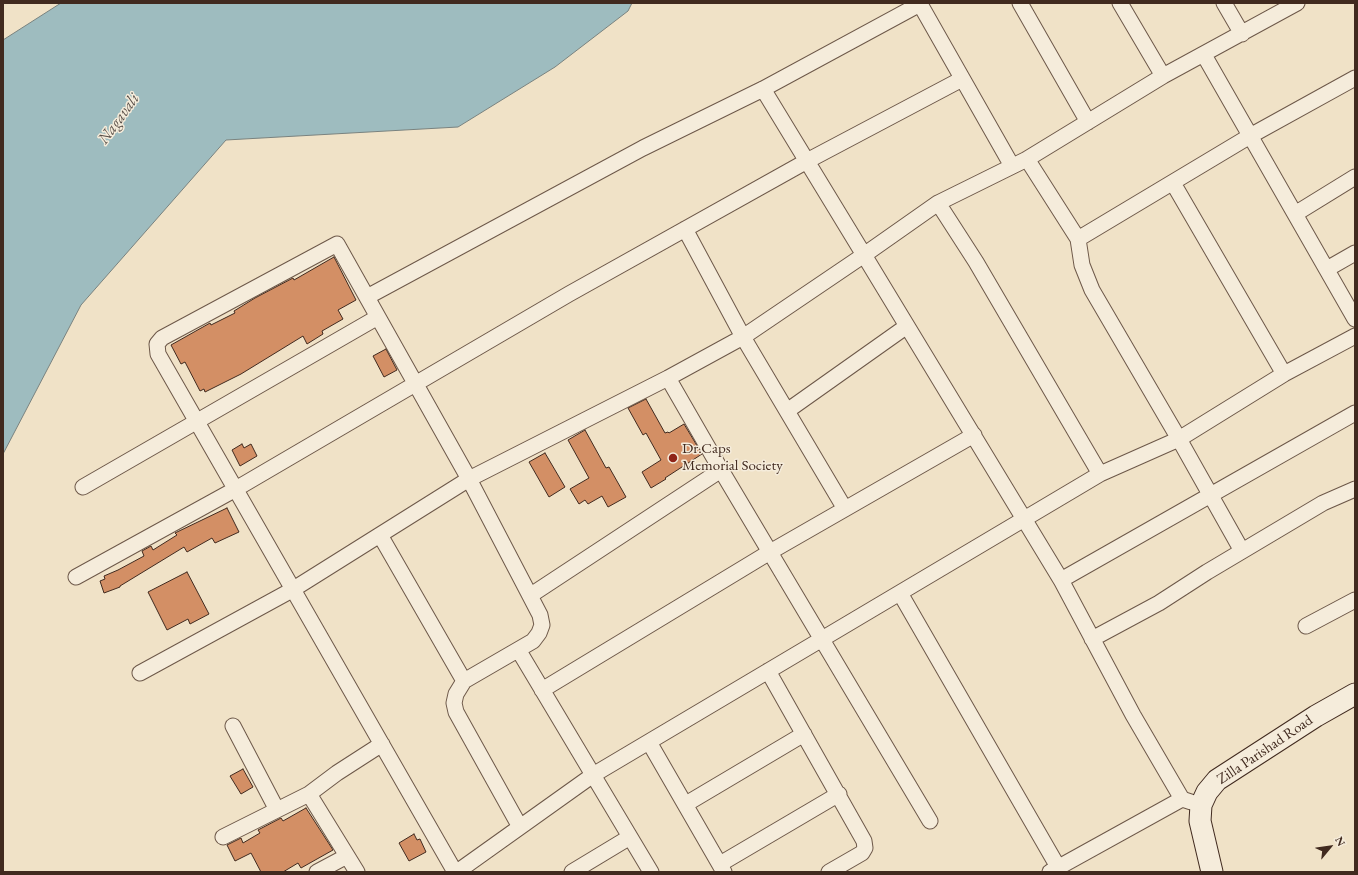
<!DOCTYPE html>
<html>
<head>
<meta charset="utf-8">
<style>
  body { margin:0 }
  #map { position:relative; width:1358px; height:875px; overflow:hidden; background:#f0e2c7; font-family:"EB Garamond",serif }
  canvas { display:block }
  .frame { position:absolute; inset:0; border:4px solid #412a1f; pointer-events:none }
  .north { position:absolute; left:1310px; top:827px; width:40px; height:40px; -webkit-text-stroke:3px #f5ecdb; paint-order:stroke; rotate:61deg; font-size:11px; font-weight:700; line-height:16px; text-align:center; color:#412a1f }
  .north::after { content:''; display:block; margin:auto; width:14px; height:18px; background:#412a1f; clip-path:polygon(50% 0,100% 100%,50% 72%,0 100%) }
</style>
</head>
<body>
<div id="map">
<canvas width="1358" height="875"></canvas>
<div class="frame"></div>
<div class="north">N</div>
</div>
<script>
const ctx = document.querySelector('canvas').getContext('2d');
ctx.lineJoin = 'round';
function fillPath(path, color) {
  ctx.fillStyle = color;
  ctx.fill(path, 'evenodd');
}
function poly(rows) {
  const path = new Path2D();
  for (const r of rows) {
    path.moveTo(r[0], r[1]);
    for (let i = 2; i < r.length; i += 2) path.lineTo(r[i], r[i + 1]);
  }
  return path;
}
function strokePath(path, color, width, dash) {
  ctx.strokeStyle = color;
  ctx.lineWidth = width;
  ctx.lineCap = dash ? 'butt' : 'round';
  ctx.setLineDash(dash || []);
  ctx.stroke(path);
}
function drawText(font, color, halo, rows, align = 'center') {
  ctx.font = font + ' "EB Garamond",serif';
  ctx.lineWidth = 3;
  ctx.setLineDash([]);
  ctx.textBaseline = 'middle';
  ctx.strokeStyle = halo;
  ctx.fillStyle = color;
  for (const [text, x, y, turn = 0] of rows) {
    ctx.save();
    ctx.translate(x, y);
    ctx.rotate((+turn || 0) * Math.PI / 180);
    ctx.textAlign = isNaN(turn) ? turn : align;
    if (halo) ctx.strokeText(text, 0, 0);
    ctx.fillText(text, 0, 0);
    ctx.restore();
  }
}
const water = poly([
  [61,3,632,3,628,11,555,67,458,127,226,140,81,305,3,454,3,40,61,3]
]);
fillPath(water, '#9ebcbf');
strokePath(water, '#79827f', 1);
const building = poly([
  [334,257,356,300,338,310,343,319,322,331,323,334,307,344,303,336,241,374,205,392,204,389,200,391,185,362,181,364,171,345,210,323,211,325,235,313,234,311,255,298,293,278,294,280,334,257],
  [386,349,397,370,384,377,373,356,386,349],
  [646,399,665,433,668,432,669,433,684,424,702,454,665,478,666,479,651,488,642,472,661,460,646,433,643,435,628,408,646,399],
  [585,430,606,468,609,467,626,497,608,507,602,496,588,504,585,500,579,504,570,489,589,478,568,440,585,430],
  [242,444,244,448,251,444,257,456,240,466,232,450,242,444],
  [545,453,565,487,549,497,529,462,545,453],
  [227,508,239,532,215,543,212,538,187,552,184,547,120,586,120,587,104,593,100,581,105,579,104,576,118,570,144,556,142,551,151,546,153,550,177,535,175,533,227,508],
  [187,572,209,614,190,624,188,619,167,630,148,592,187,572],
  [243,769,253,787,241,794,230,776,243,769],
  [306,808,333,850,301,868,298,863,283,872,261,872,251,853,235,861,227,845,241,838,243,843,260,833,258,830,281,818,283,821,306,808],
  [414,834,417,840,420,839,426,852,409,861,399,843,414,834]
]);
fillPath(building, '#d38f65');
strokePath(building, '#412a1f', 1);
const street = poly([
  [1020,3,1088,122],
  [1120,3,1163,76],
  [1224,3,1242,34],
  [1204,55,1355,319],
  [1027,159,1078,239,1082,265,1092,290,1179,439,1242,551],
  [1173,183,1284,374],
  [938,203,976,262,1100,474],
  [1295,214,1355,177],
  [685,229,743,337,845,509],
  [1078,239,1250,136,1355,78],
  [1327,269,1355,253],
  [367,297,643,148,763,89,920,4,1012,166],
  [668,378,721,470,930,821],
  [787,411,907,326],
  [83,487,378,317],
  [380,535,464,681],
  [76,577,234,490,569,294,807,161,962,79],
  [1061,580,1355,413],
  [900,593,1058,867],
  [531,595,721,470],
  [1306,626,1355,600],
  [1092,639,1159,603,1207,572,1323,503,1355,489],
  [519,651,651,872],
  [768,671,864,841,865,848,862,853,829,872],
  [140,673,292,590,469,479,668,378,743,337,864,255,763,89],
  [542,690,770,552,974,435],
  [233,726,277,810],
  [649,742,724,872],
  [309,794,337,773,382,744],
  [1182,799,1133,715,1061,580,864,255,938,203,1027,159,1163,76,1297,3],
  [686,804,804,734],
  [223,837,309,794,357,872],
  [720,864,839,794],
  [317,872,347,856],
  [455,872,158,354,157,344,162,338,337,244,469,479,540,615,542,625,539,633,533,641,464,681,456,694,454,703,456,712,520,827],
  [457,872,593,775,1100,474,1179,439,1284,374,1355,336],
  [572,872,630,837],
  [1050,872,1182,799,1191,802]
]);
const secondary = poly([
  [1212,872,1200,821,1201,805,1207,792,1217,780,1316,716,1355,694]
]);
strokePath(street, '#6d5849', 17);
strokePath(secondary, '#412a1f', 23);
strokePath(street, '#f5ecdb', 15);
strokePath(secondary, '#f5ecdb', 21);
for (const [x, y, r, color] of [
  [673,458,5,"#8f2418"]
]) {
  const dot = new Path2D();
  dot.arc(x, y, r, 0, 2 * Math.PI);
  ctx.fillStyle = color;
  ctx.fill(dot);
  strokePath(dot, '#f5ecdb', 1.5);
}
drawText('15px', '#412a1f', '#f5ecdb', [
  ["Dr.Caps",682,449],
  ["Memorial Society",682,466]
], 'left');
drawText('15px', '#412a1f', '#f5ecdb', [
  ["Zilla Parishad Road",1265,750,-34]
]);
drawText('italic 16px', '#584e47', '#f5ecdb', [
  ["Nagavali",119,119,-54]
]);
</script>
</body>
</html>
